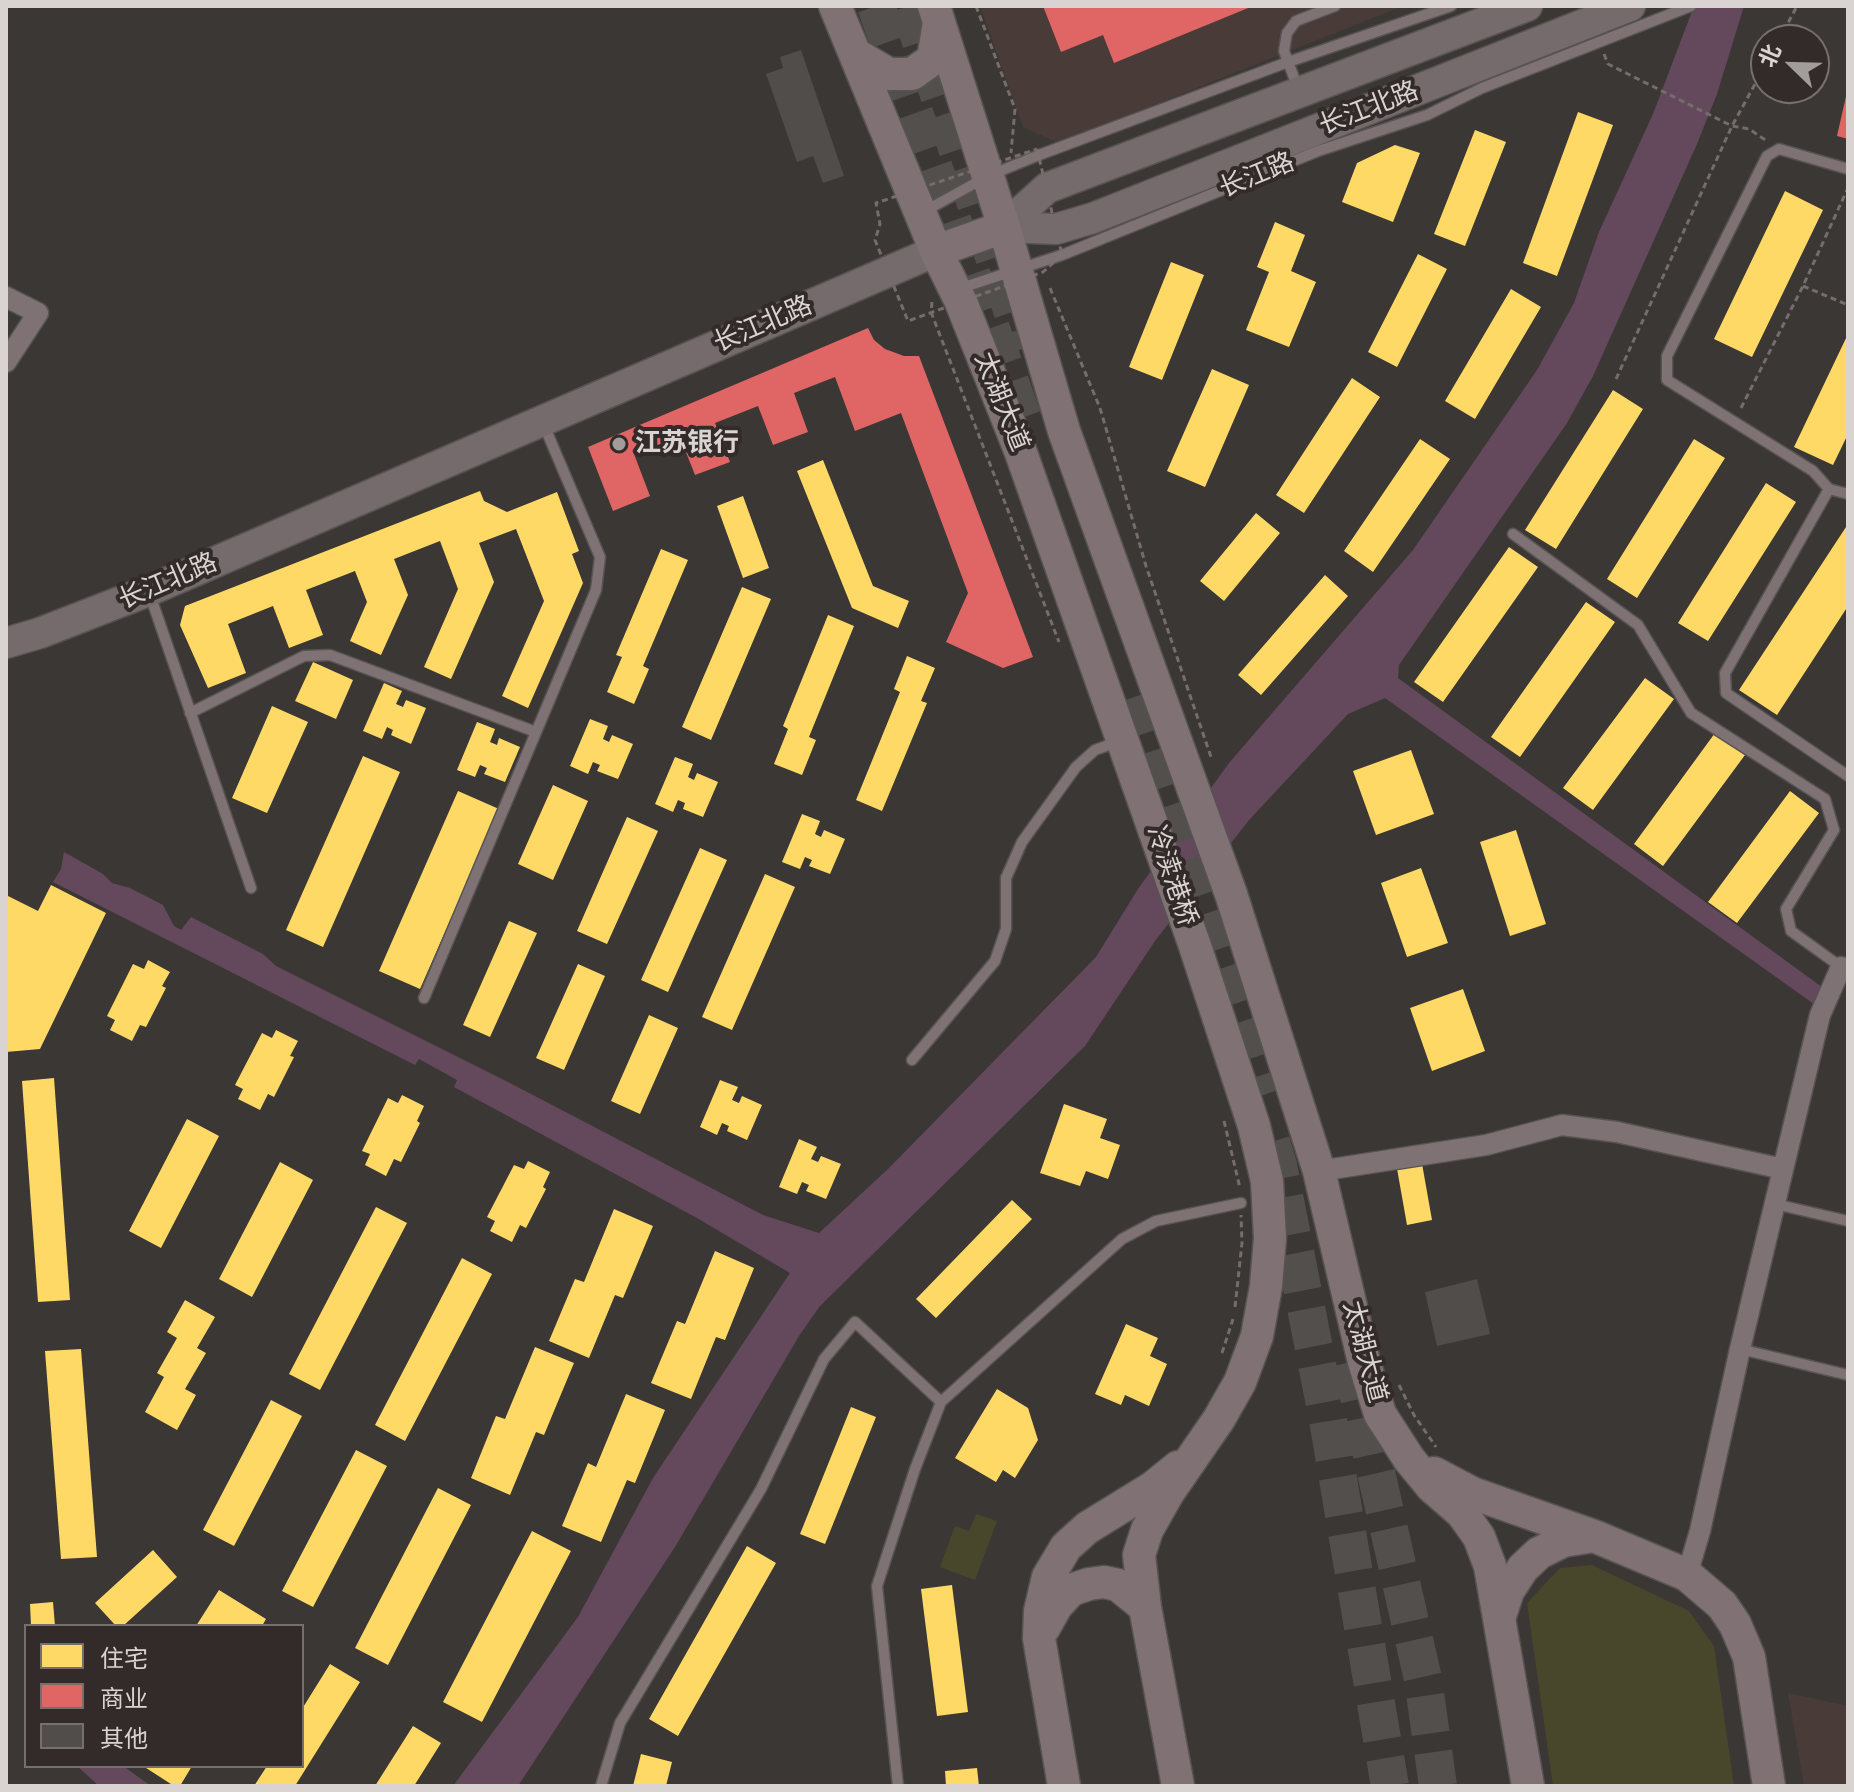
<!DOCTYPE html>
<html>
<head>
<meta charset="utf-8">
<style>
  body { margin:0 }
  #map { position:relative; width:1854px; height:1792px; overflow:hidden; background:#3b3735; font-family:"Space Grotesk","Noto Sans SC",sans-serif }
  canvas { display:block }
  .frame { position:absolute; inset:0; border:8px solid #d9d4d2; pointer-events:none }
  .legend { position:absolute; left:24px; top:1624px; width:280px; height:144px; box-sizing:border-box; background:#332b29; border:2px solid #756f6d; margin:0; padding:10px 14px; list-style:none; font-size:24px; color:#d9d4d2 }
  .legend li { display:flex; align-items:center; gap:16px; height:40px }
  .legend b { width:40px; border:2px solid #756f6d }
  .north { position:absolute; left:1750px; top:24px; width:80px; height:80px; box-sizing:border-box; background:#332b29; border:2px solid #756f6d; border-radius:50%; rotate:293deg; font-size:22px; font-weight:700; line-height:32px; text-align:center; color:#d9d4d2 }
  .north::after { content:''; display:block; margin:auto; width:28px; height:36px; background:#a29d9b; clip-path:polygon(50% 0,100% 100%,50% 72%,0 100%) }
</style>
</head>
<body>
<div id="map">
<canvas width="1854" height="1792"></canvas>
<div class="frame"></div>
<ul class="legend">
<li><b style="height:22px;background:#ffd966"></b>住宅</li>
<li><b style="height:22px;background:#e06666"></b>商业</li>
<li><b style="height:22px;background:#504d4b"></b>其他</li>
</ul>
<div class="north">北</div>
</div>
<script>
const ctx = document.querySelector('canvas').getContext('2d');
ctx.lineJoin = 'round';
function fillPath(path, color) {
  ctx.fillStyle = color;
  ctx.fill(path, 'evenodd');
}
function poly(rows) {
  const path = new Path2D();
  for (const r of rows) {
    path.moveTo(r[0], r[1]);
    for (let i = 2; i < r.length; i += 2) path.lineTo(r[i], r[i + 1]);
  }
  return path;
}
function strokePath(path, color, width, dash) {
  ctx.strokeStyle = color;
  ctx.lineWidth = width;
  ctx.lineCap = dash ? 'butt' : 'round';
  ctx.setLineDash(dash || []);
  ctx.stroke(path);
}
function drawText(font, color, halo, rows, align = 'center') {
  ctx.font = font + ' "Space Grotesk","Noto Sans SC",sans-serif';
  ctx.lineWidth = 8;
  ctx.setLineDash([]);
  ctx.textBaseline = 'middle';
  ctx.strokeStyle = halo;
  ctx.fillStyle = color;
  for (const [text, x, y, turn = 0] of rows) {
    ctx.save();
    ctx.translate(x, y);
    ctx.rotate((+turn || 0) * Math.PI / 180);
    ctx.textAlign = isNaN(turn) ? turn : align;
    if (halo) ctx.strokeText(text, 0, 0);
    ctx.fillText(text, 0, 0);
    ctx.restore();
  }
}
fillPath(poly([
  [980,6,1403,6,1058,143,1023,127],
  [1788,1693,1848,1706,1848,1786,1804,1786]
]), '#493c38');
fillPath(poly([
  [976,1514,997,1521,975,1580,940,1567,955,1526,969,1531],
  [1592,1565,1689,1611,1714,1646,1734,1786,1553,1786,1527,1603,1560,1568]
]), '#48472b');
fillPath(poly([
  [1694,6,1744,6,1717,94,1697,144,1593,376,1567,423,1399,665,1398,678,1826,990,1818,1007,1385,698,1348,714,1249,820,1155,941,1085,1046,820,1306,799,1336,675,1547,518,1786,453,1786,578,1617,653,1478,790,1273,697,1218,454,1087,457,1080,419,1059,415,1065,53,882,61,869,64,852,103,874,112,883,130,888,163,905,174,926,181,930,191,917,263,954,276,966,508,1082,763,1215,819,1233,889,1168,1096,957,1138,889,1229,763,1413,550,1537,370,1574,303,1599,232,1653,114],
  [77,1766,123,1766,151,1786,99,1786]
]), '#64495c');
fillPath(poly([
  [1578,112,1613,125,1557,276,1523,263],
  [1475,130,1506,142,1465,246,1434,234],
  [1395,145,1420,153,1393,222,1342,202,1357,163],
  [1785,191,1823,210,1752,357,1714,339],
  [1275,222,1305,235,1291,271,1316,282,1289,347,1246,330,1269,272,1257,267],
  [1418,254,1447,269,1397,367,1368,352],
  [1171,262,1204,275,1162,380,1129,367],
  [1511,289,1541,307,1475,419,1445,401],
  [1848,334,1848,434,1833,465,1794,447],
  [1212,369,1249,385,1205,487,1167,471],
  [1352,378,1380,397,1304,513,1276,495],
  [1613,390,1643,409,1556,549,1525,530],
  [1420,439,1450,459,1373,572,1344,551],
  [1694,439,1725,458,1637,598,1607,579],
  [823,460,873,586,909,601,898,628,852,608,797,471],
  [1766,483,1796,502,1708,641,1678,623],
  [480,491,484,501,507,512,557,492,579,551,572,554,583,583,528,708,502,696,544,601,516,529,479,543,494,582,451,679,424,667,458,589,440,541,394,559,408,595,381,655,350,641,367,602,355,571,306,590,323,635,289,648,273,606,228,624,246,673,208,688,180,625,185,606],
  [743,496,769,568,743,578,717,506],
  [1256,513,1280,533,1224,601,1200,581],
  [1848,524,1848,606,1777,715,1739,690],
  [1509,547,1538,567,1443,702,1414,682],
  [661,549,688,560,643,666,649,669,634,704,607,692,622,657,616,655],
  [1325,575,1348,596,1261,695,1238,675],
  [742,587,771,599,711,740,682,727],
  [1586,602,1615,622,1520,757,1491,737],
  [828,615,854,626,809,737,816,740,802,775,774,764,788,729,783,726],
  [907,656,935,668,921,701,927,703,882,811,856,800,900,692,894,689],
  [313,662,353,680,336,719,295,701],
  [1645,678,1674,699,1593,810,1563,788],
  [384,683,402,691,396,704,403,707,406,700,426,708,411,744,391,735,393,730,387,727,382,739,363,731],
  [272,706,308,722,267,813,232,798],
  [590,719,608,726,603,739,609,742,612,735,633,744,618,779,597,771,600,765,593,762,588,774,570,766],
  [477,722,495,729,490,742,497,745,499,738,520,747,505,782,484,774,487,768,480,765,475,777,457,770],
  [1715,733,1745,755,1663,866,1634,844],
  [1411,750,1434,814,1376,835,1353,771],
  [363,756,400,772,323,947,286,930],
  [675,757,693,764,688,777,694,780,697,773,718,782,703,817,683,809,685,803,678,800,673,812,655,804],
  [553,785,588,801,553,880,518,864],
  [458,791,499,809,420,989,379,971],
  [1790,791,1819,813,1737,923,1708,902],
  [802,814,820,821,815,834,821,837,824,830,845,839,830,874,809,866,812,860,805,857,800,869,782,862],
  [627,817,658,831,607,944,577,931],
  [1516,830,1546,924,1510,936,1480,842],
  [700,848,727,860,668,992,641,980],
  [1421,868,1448,943,1407,957,1381,883],
  [765,874,795,887,732,1030,702,1017],
  [51,885,106,913,40,1049,6,1052,6,895,38,911],
  [509,921,537,933,490,1037,463,1025],
  [148,960,170,972,162,986,166,988,146,1027,140,1025,132,1041,110,1030,115,1020,107,1016,133,964,144,969],
  [578,964,605,976,564,1070,536,1058],
  [1463,989,1485,1051,1432,1071,1410,1008],
  [649,1015,678,1028,640,1114,611,1101],
  [276,1030,298,1041,290,1056,294,1057,274,1097,268,1094,260,1110,238,1099,243,1089,235,1085,262,1033,272,1038],
  [54,1078,70,1300,38,1302,22,1081],
  [720,1080,738,1087,732,1100,739,1103,742,1096,762,1105,747,1140,727,1131,729,1126,722,1123,717,1135,700,1127],
  [402,1095,424,1106,417,1121,420,1123,401,1162,394,1159,386,1176,365,1165,370,1154,362,1151,388,1098,398,1103],
  [1064,1104,1107,1119,1100,1138,1120,1145,1108,1179,1086,1171,1080,1186,1040,1173],
  [187,1119,219,1136,161,1248,129,1231],
  [799,1139,817,1147,811,1159,818,1162,821,1156,841,1164,826,1199,806,1191,809,1185,802,1182,797,1194,779,1187],
  [1421,1158,1432,1220,1407,1225,1396,1163],
  [528,1161,550,1172,543,1187,546,1189,526,1228,520,1225,512,1242,490,1231,495,1221,487,1217,514,1165,524,1169],
  [280,1162,313,1180,252,1297,219,1279],
  [1012,1200,1032,1219,936,1318,916,1299],
  [376,1207,407,1223,320,1390,289,1374],
  [614,1209,653,1226,623,1298,615,1295,589,1358,549,1341,575,1279,584,1282],
  [715,1251,754,1268,725,1340,716,1337,691,1399,651,1383,677,1321,685,1324],
  [462,1258,492,1274,405,1441,375,1425],
  [185,1300,215,1317,197,1348,206,1353,185,1389,196,1395,177,1430,145,1412,164,1377,157,1373,177,1338,167,1332],
  [1126,1324,1158,1338,1150,1356,1167,1364,1149,1406,1125,1395,1121,1405,1095,1394],
  [535,1347,574,1363,544,1435,536,1432,510,1495,471,1478,496,1416,505,1419],
  [81,1349,97,1557,61,1559,45,1351],
  [997,1389,1028,1408,1038,1440,1015,1478,1003,1470,996,1482,955,1458],
  [626,1394,665,1410,635,1483,627,1480,601,1542,562,1526,588,1463,596,1467],
  [271,1400,302,1416,234,1546,203,1530],
  [851,1407,876,1417,825,1544,800,1534],
  [356,1450,387,1466,313,1607,282,1591],
  [438,1488,471,1505,388,1665,355,1648],
  [532,1531,571,1551,482,1722,443,1702],
  [747,1546,776,1563,678,1736,649,1719],
  [153,1550,177,1577,123,1626,116,1626,95,1603],
  [952,1585,968,1712,937,1716,921,1589],
  [219,1590,266,1619,262,1626,196,1626],
  [53,1602,55,1626,31,1626,30,1604],
  [330,1664,360,1682,295,1786,254,1786,267,1766,302,1766,302,1709],
  [413,1726,441,1743,414,1786,375,1786],
  [641,1754,672,1762,666,1786,633,1786],
  [143,1766,192,1766,180,1786,174,1786],
  [977,1768,979,1786,946,1786,945,1771]
]), '#ffd966');
fillPath(poly([
  [1043,6,1253,6,1114,63,1103,35,1061,52],
  [1847,92,1848,93,1848,139,1837,136],
  [868,328,874,340,885,349,904,356,919,356,1033,657,1003,668,946,642,968,593,901,413,855,431,835,377,794,393,808,432,773,445,758,406,715,423,730,462,695,475,680,437,634,454,650,496,613,511,588,447]
]), '#e06666');
fillPath(poly([
  [801,50,844,176,823,183,813,156,797,162,766,74,783,68,780,57],
  [1477,1279,1490,1334,1437,1346,1425,1292]
]), '#504d4b');
strokePath(poly([
  [876,6,1028,433],
  [909,6,1025,348],
  [1143,694,1278,1090],
  [1271,1142,1278,1165,1328,1420,1390,1786],
  [1351,1362,1423,1679,1438,1786]
]), '#534f4d', 38, [38, 19]);
const lane = poly([
  [1299,91,1284,51,1287,33,1296,21,1335,6],
  [1848,169,1779,149,1767,156,1667,356,1667,380,1813,471,1829,489,1848,494],
  [925,211,988,176,1039,155,1288,62,1451,6],
  [958,289,1062,255,1318,151,1427,115,1482,88,1691,6],
  [1829,489,1725,673,1726,693,1848,776],
  [1513,534,1638,625,1691,713,1825,799,1834,830,1786,909,1791,931,1841,967],
  [150,595,251,888],
  [190,713,304,656,330,655,536,732],
  [424,998,596,590,600,557,543,423],
  [912,1060,995,961,1006,929,1006,878,1022,842,1076,767,1095,750,1117,742],
  [1775,1204,1848,1221],
  [1740,1349,1848,1375],
  [601,1786,620,1723,761,1489,824,1359,855,1322,941,1402],
  [898,1786,877,1586,915,1469,941,1402,1122,1239,1156,1221,1241,1203]
]);
const street = poly([
  [6,297,38,313,6,362],
  [1319,1171,1486,1145,1562,1125,1617,1132,1783,1169],
  [1687,1575,1700,1531,1740,1349,1820,1015,1841,967,1848,971]
]);
const secondary = poly([
  [1004,227,1056,229,1093,218,1630,6],
  [1004,227,1047,188,1527,6],
  [6,643,40,633,148,591,936,251]
]);
const primary = poly([
  [835,6,936,251,961,302,1020,450,1195,946,1254,1126,1267,1181,1270,1238,1266,1286,1257,1336,1240,1382,1219,1419,1168,1493,1147,1530,1139,1555,1145,1607,1178,1786],
  [934,6,1004,227,1064,431,1231,894,1319,1171,1364,1362,1380,1414,1409,1459,1432,1487,1462,1513,1479,1537,1490,1566,1528,1786],
  [855,54,889,74,912,74,933,59,939,22],
  [936,251,1004,227],
  [1434,1473,1472,1493,1594,1536,1687,1575,1722,1605,1735,1624,1749,1657,1769,1786],
  [1500,1616,1508,1591,1523,1568,1539,1553,1563,1541,1594,1536],
  [1044,1628,1057,1605,1071,1590,1089,1584,1104,1582,1118,1585,1145,1607],
  [1064,1786,1039,1638,1040,1611,1048,1577,1066,1547,1087,1528,1152,1488,1178,1467]
]);
strokePath(lane, '#575352', 13);
strokePath(street, '#575352', 23);
strokePath(secondary, '#575352', 33);
strokePath(primary, '#575352', 35);
strokePath(poly([
  [976,6,1015,109,1011,153],
  [1779,40,1797,6],
  [1604,54,1608,64,1732,126,1749,129,1767,141],
  [1037,149,1062,255,1043,272,908,321,875,240,880,224,876,203,1037,149],
  [1803,286,1848,305],
  [1050,288,1100,408,1146,566,1211,757],
  [932,302,931,312,1059,642],
  [1616,379,1732,126,1766,64],
  [1741,408,1803,286,1848,188],
  [1224,1121,1240,1188],
  [1235,1307,1242,1243,1241,1215],
  [1222,1353,1233,1319],
  [1399,1385,1414,1415,1436,1447]
]), '#756c6c', 3, [6, 4]);
strokePath(lane, '#7e7274', 10);
strokePath(street, '#7e7274', 20);
strokePath(secondary, '#766b6c', 30);
strokePath(primary, '#807274', 32);
for (const [x, y, r, color] of [
  [619,444,8,"#a29d9b"]
]) {
  const dot = new Path2D();
  dot.arc(x, y, r, 0, 2 * Math.PI);
  ctx.fillStyle = color;
  ctx.fill(dot);
  strokePath(dot, '#332b29', 3);
}
drawText('26px', '#d9d4d2', '#332b29', [
  ["长江北路",1369,109,-21],
  ["长江路",1257,176,-22],
  ["长江北路",763,325,-23],
  ["太湖大道",1001,402,68],
  ["长江北路",168,582,-23],
  ["冷渎港桥",1171,876,71],
  ["太湖大道",1364,1352,75]
]);
drawText('bold 26px', '#d9d4d2', '#332b29', [
  ["江苏银行",635,444]
], 'left');
</script>
</body>
</html>
